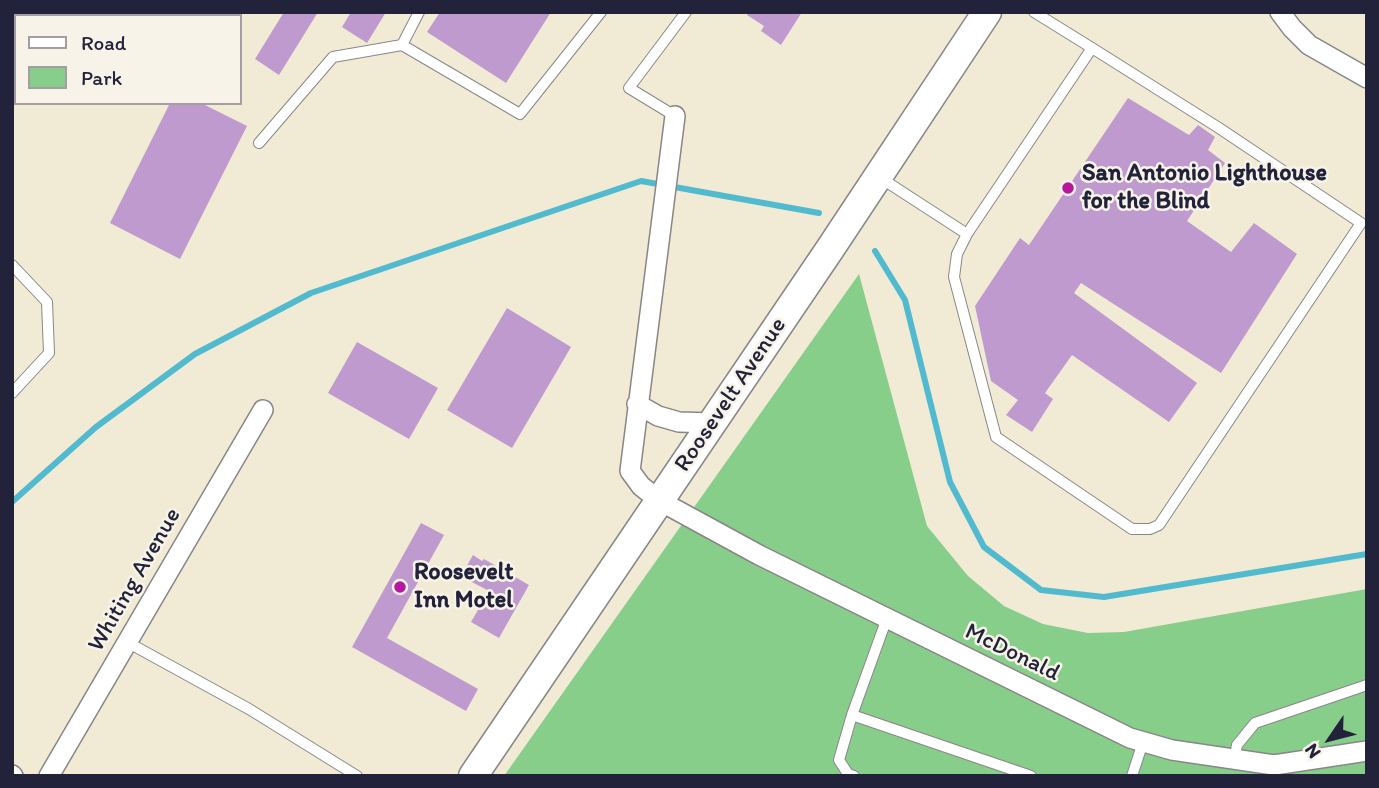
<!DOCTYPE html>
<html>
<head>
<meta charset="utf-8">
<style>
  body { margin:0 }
  #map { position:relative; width:1379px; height:788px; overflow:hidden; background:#f1ebd5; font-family:Itim,sans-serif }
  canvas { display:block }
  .frame { position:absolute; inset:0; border:14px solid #22223b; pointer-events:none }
  .legend { position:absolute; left:14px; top:14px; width:228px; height:91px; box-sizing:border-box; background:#f7f3e8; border:2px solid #a29fa3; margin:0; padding:9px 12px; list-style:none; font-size:21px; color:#22223b }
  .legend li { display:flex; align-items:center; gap:14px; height:35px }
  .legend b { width:35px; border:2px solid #a29fa3 }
  .north { position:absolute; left:1295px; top:704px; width:70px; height:70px; -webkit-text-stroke:5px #f7f3e8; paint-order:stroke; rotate:235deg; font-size:19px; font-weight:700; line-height:28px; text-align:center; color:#22223b }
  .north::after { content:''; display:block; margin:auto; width:24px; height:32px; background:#22223b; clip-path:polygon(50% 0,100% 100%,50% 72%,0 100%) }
</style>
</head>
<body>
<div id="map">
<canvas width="1379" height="788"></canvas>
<div class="frame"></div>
<ul class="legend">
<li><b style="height:9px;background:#fff"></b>Road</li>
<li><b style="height:19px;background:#86ce8a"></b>Park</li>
</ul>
<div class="north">N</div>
</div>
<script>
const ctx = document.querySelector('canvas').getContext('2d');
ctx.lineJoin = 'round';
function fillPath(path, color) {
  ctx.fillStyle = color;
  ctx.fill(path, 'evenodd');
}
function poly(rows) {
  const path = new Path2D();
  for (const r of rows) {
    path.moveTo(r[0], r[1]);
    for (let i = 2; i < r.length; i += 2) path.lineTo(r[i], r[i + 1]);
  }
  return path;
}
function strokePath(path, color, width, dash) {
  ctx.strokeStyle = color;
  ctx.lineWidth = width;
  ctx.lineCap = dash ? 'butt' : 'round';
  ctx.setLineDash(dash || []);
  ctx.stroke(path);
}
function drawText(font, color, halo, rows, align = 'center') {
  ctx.font = font + ' Itim,sans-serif';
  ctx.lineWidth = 5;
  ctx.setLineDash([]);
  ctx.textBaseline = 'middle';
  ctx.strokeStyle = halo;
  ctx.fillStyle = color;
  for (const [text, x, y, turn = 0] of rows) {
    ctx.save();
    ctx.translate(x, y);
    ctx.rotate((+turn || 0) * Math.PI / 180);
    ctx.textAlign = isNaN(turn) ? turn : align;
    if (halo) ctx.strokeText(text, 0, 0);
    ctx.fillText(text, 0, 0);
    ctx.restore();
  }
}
fillPath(poly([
  [859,274,927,526,968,576,1004,606,1043,624,1088,633,1124,632,1367,589,1367,776,504,776]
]), '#86ce8a');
strokePath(poly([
  [875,251,905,300,950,482,984,547,1041,590,1104,597,1367,554],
  [12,502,96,427,195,354,311,293,641,181,819,213]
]), '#52bacf', 6);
fillPath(poly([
  [284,12,318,12,279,75,255,59],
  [351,12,386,12,367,43,342,27],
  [440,12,551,12,506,83,427,32],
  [749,12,802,12,781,45,761,31,764,26,747,15],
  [1128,98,1189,135,1198,125,1215,137,1208,150,1225,163,1187,221,1231,252,1254,223,1297,254,1221,373,1081,283,1074,293,1197,383,1169,422,1072,355,1045,393,1053,399,1032,432,1006,415,1018,400,991,381,975,306,1020,238,1029,245],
  [170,103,201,103,247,126,180,259,110,223],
  [507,308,571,347,512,448,447,410],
  [357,342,438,388,409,439,328,393],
  [421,523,444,535,387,638,478,689,466,711,352,647],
  [473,555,482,561,484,559,529,585,499,638,471,622,489,591,470,581,473,576,464,571]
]), '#be9ace');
const service = poly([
  [419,12,402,45,520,114,601,12],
  [675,116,629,88,686,12],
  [259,143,333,57,402,45],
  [879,177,967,234,1092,48,1034,12],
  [967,234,957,254,954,277,996,437,1132,529,1150,529,1159,525,1361,223,1219,128,1092,48],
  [12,265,47,302,49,353,12,393],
  [127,642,249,709,357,776],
  [852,715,1031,776],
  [1234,761,1237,745,1255,723,1367,685],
  [854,776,848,774,839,760,852,715,887,618],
  [1132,776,1143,742]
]);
const minor = poly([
  [1280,12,1292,28,1309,45,1367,78],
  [675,116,630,471,641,486,660,501,759,555,1130,738,1172,750,1274,765,1367,751],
  [637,404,658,416,679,422,713,423],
  [12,775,13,776],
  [49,776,263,410]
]);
const secondary = poly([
  [473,776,830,249,987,12]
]);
strokePath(service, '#8a8688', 12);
strokePath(minor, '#8a8688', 22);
strokePath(secondary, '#8a8688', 31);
strokePath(service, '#fff', 10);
strokePath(minor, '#fff', 19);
strokePath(secondary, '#fff', 28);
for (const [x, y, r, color] of [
  [1068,188,7,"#b5179e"],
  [400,587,7,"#b5179e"]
]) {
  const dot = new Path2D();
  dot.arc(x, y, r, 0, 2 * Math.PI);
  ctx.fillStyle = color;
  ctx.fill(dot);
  strokePath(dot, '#f7f3e8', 2.5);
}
drawText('bold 24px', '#22223b', '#f7f3e8', [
  ["San Antonio Lighthouse",1082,174],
  ["for the Blind",1082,202],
  ["Roosevelt",414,573],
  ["Inn Motel",414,601]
], 'left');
drawText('24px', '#22223b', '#f7f3e8', [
  ["Roosevelt Avenue",731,395,-56],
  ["Whiting Avenue",135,580,-60],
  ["McDonald",1012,653,26]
]);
</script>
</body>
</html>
